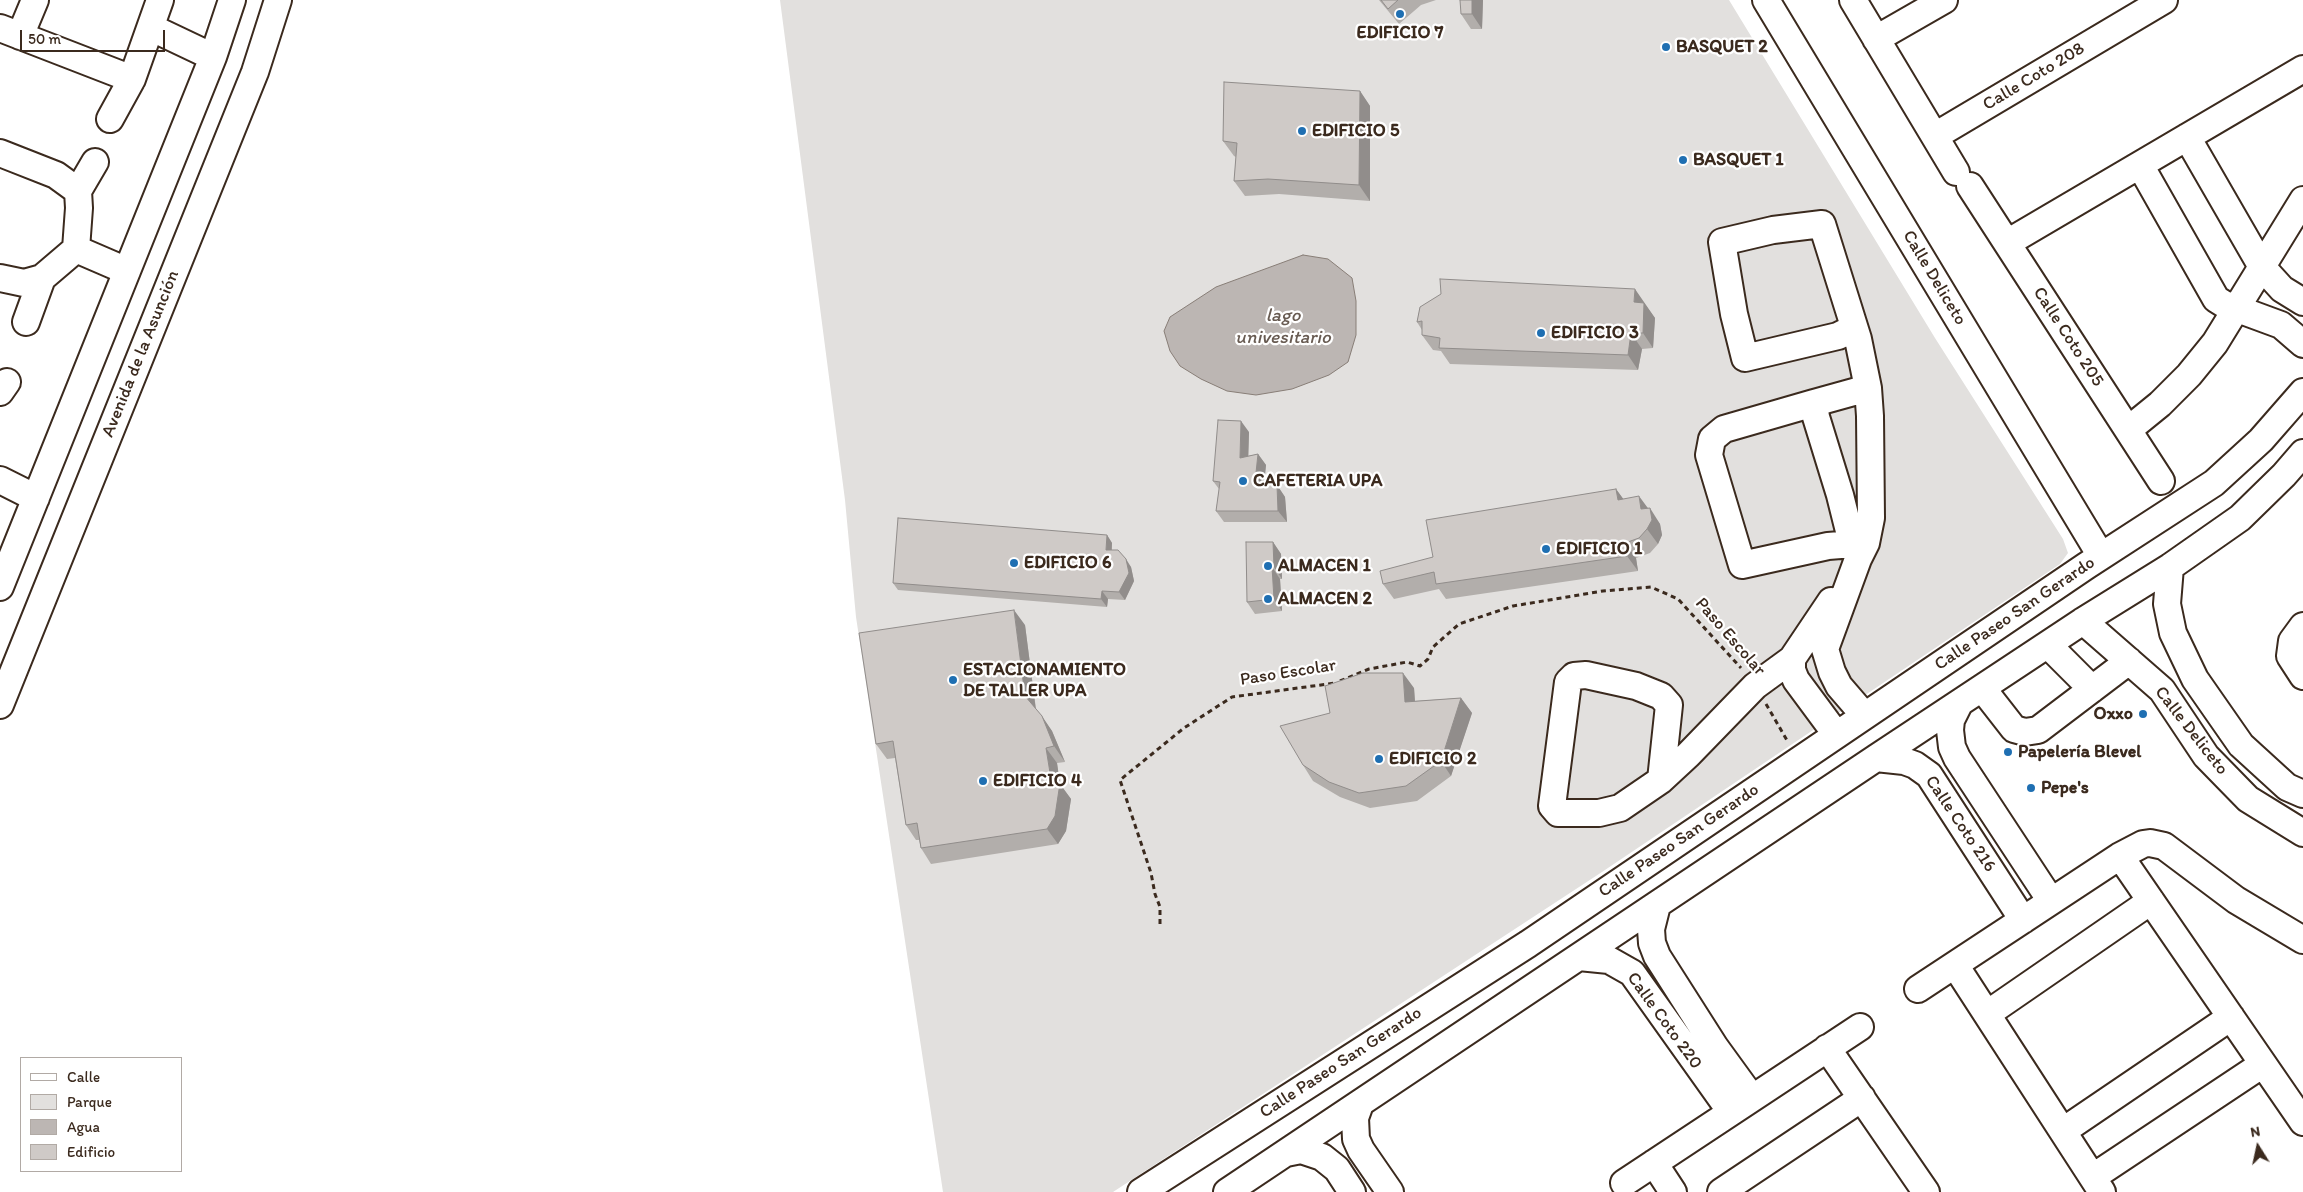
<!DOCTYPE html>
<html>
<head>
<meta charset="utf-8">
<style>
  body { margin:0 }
  #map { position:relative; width:2303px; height:1192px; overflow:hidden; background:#fff; font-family:Itim,sans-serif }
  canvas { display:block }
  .legend { position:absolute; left:20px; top:1057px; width:162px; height:115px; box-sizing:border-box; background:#fff; border:1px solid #b1aaa5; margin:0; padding:6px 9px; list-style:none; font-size:15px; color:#3b2a1e }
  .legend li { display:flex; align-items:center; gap:10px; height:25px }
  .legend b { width:25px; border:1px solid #b1aaa5 }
  .north { position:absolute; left:2233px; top:1122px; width:50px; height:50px; -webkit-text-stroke:4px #fff; paint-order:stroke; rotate:350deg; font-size:14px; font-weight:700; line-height:20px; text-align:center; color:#3b2a1e }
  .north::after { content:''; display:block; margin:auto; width:18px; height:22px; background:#3b2a1e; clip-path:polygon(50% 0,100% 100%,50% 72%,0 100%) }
  .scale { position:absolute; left:20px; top:30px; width:145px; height:22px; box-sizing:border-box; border:2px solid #3b2a1e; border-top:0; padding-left:6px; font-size:15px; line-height:18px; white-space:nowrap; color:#3b2a1e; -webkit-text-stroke:4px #fff; paint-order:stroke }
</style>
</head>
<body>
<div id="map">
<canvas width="2303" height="1192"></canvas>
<ul class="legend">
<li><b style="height:6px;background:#fff"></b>Calle</li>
<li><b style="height:14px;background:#e2e0de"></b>Parque</li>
<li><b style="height:14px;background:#bcb6b3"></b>Agua</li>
<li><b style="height:14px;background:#cfcac7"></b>Edificio</li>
</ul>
<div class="north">N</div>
<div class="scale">50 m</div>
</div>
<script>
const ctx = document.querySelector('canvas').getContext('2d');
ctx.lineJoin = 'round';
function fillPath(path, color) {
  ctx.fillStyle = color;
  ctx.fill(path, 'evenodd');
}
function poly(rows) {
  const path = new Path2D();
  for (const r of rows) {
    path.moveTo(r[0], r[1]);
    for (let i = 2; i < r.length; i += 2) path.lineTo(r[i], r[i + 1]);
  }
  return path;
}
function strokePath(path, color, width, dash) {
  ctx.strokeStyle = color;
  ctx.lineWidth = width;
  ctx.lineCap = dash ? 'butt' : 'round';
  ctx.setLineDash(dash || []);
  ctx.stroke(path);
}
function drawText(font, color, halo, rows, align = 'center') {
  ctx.font = font + ' Itim,sans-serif';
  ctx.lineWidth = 4.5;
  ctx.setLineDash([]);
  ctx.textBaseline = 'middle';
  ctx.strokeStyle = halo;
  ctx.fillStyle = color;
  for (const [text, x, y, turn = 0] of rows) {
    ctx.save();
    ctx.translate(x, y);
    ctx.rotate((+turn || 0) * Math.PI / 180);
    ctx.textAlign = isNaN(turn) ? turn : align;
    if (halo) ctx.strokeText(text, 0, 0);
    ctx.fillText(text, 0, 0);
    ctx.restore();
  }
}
fillPath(poly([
  [780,0,1729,0,1935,338,2063,539,2068,553,2060,564,1602,872,1113,1192,943,1192,856,617,845,500]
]), '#e2e0de');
const water = poly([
  [1303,255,1328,259,1352,278,1356,301,1356,335,1348,362,1329,375,1292,389,1256,395,1227,391,1201,379,1180,366,1170,351,1164,331,1170,317,1216,287,1303,255]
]);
fillPath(water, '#bcb6b3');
strokePath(water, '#887e77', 1);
const minor = poly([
  [1766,0,2101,556],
  [1853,0,1956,172],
  [0,28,132,79],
  [152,28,213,57],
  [20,36,35,0],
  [1876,39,1944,0],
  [110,119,132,79,160,0],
  [1935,136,2164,0],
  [2187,137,2262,267,2282,289,2303,302],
  [0,153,56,175,78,191,79,208,76,249,42,278,24,283,0,278],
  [2140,165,2216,299,2224,304,2281,325,2303,344],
  [1970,186,2161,481],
  [78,191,95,162],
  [2007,243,2303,69],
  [76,249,127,271],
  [26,322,42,278],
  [1854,328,1838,336,1745,358,1734,314,1722,242,1773,230,1822,224,1858,339,1868,388,1870,416,1871,518,1866,543,1858,559,1825,649,1832,672,1839,686,1864,715],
  [0,392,7,382],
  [1814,403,1868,388],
  [2128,430,2160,404,2189,375,2215,343,2303,200],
  [0,480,36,498],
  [1852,543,1840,495,1816,417,1814,403,1724,429,1712,439,1709,455,1742,565,1828,546,1866,543],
  [2170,567,2167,604,2173,633,2195,679,2241,745,2287,787,2303,794],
  [0,587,213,57,232,0],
  [2083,621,2162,690,2206,756,2248,799,2303,833],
  [2303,626,2292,641,2290,656,2303,676],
  [2048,645,2092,689],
  [1792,659,1792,670,1796,680,1836,734],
  [1982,688,2014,729,2025,732,2038,730,2129,661],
  [1959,704,1951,720,1950,730,1952,747,1957,758,2051,901],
  [0,705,255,72,278,0],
  [1876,758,1904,761,1915,765,1929,775,2023,920],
  [1661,780,1669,705,1661,696,1636,686,1586,675,1574,676,1568,682,1552,806,1558,813,1599,813,1620,808,1661,780,1688,755,1755,686,1792,659,1831,601],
  [2120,856,2303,1122],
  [1657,905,1651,929,1652,943,1657,956,1715,1047,1752,1098],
  [1579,957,1609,960,1632,973,1731,1112],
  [1955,965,2102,1192],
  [1918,989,2120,856,2143,844,2150,843,2164,846,2236,900,2303,940],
  [1987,1014,2151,901],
  [1827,1048,1926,1192],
  [1360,1104,1355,1118,1356,1139,1361,1150,1390,1192],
  [2063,1131,2231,1017],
  [1286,1153,1301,1150,1322,1157,1337,1169,1352,1192],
  [1654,1163,1673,1192],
  [2093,1177,2263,1064],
  [1624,1183,1860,1027],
  [1141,1192,1528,944,2086,566,2214,483,2261,440,2303,392],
  [1227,1192,1876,758,2083,621,2170,567,2240,518,2284,475,2303,453],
  [1721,1192,1862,1098]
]);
strokePath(minor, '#3b2a1e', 30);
strokePath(poly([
  [1340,681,1369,669,1407,662,1420,666,1428,659,1433,647,1459,624,1513,606,1603,591,1651,587,1678,599,1741,668],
  [1766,704,1788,742],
  [1160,924,1160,907,1155,894,1151,873,1120,780,1184,728,1232,697,1335,683]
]), '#3b2a1e', 3, [5, 4]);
strokePath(minor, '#fff', 26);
fillPath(poly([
  [1379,0,1436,0,1421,5,1399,24],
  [1483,0,1482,29,1471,29,1461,14],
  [1360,91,1370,106,1370,201,1279,194,1245,196,1234,181,1236,157,1234,156,1223,141],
  [1646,305,1646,306,1655,318,1653,348,1642,349,1638,370,1450,364,1441,351,1433,350,1422,335,1422,330,1417,322,1420,307],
  [1249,432,1248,456,1258,454,1266,465,1264,483,1277,485,1285,497,1287,522,1224,522,1216,511,1219,489,1213,481],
  [1616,489,1623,499,1648,508,1660,524,1662,535,1658,544,1650,553,1636,558,1638,571,1446,599,1439,589,1394,599,1383,584,1433,557],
  [1107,535,1112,543,1112,550,1131,567,1134,581,1125,600,1108,599,1107,607,898,590,893,583],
  [1273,542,1281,554,1282,579,1280,579,1282,611,1255,614,1247,602],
  [1025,625,1036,709,1052,731,1065,762,1057,763,1060,784,1071,799,1066,831,1058,844,931,864,921,848,919,840,916,840,906,825,895,758,887,759,876,744],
  [1414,688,1415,701,1461,698,1472,713,1451,776,1417,801,1370,808,1340,797,1313,781,1303,765,1330,713]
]), '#b2aeab');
fillPath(poly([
  [1472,0,1483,0,1482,29,1472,14],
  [1360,91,1370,106,1370,201,1359,185],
  [1635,289,1655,318,1653,348,1643,333,1634,302],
  [1631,333,1642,349,1638,370,1628,355],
  [1241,421,1249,432,1248,469,1240,458],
  [1258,454,1266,465,1263,494,1255,482],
  [1277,485,1285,497,1287,522,1278,511],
  [1616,489,1627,504,1618,500],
  [1639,496,1650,511,1650,508,1660,524,1662,535,1658,544,1647,529,1641,509],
  [1107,535,1112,543,1111,557,1106,550],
  [1273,542,1281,554,1282,579,1274,567],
  [1625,543,1636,558,1638,571,1627,556],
  [1126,559,1131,567,1134,581,1125,600,1119,592],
  [1272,567,1280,579,1282,611,1274,599],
  [1102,591,1108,599,1107,607,1101,599],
  [1014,610,1025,625,1036,711,1025,696],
  [1403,673,1414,688,1416,717,1405,702],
  [1461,698,1472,713,1451,776,1441,761],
  [1042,716,1052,731,1065,762,1054,746],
  [1046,748,1057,763,1060,784,1071,799,1066,831,1058,844,1047,829,1052,785]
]), '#918d8b');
const building = poly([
  [1381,0,1398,0,1388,9,1381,0],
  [1460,0,1472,0,1472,14,1461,14,1460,0],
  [1224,82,1360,91,1359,185,1268,179,1234,181,1237,143,1223,141,1224,82],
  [1440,279,1635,289,1634,302,1644,303,1643,333,1631,333,1628,355,1439,348,1440,338,1422,335,1422,321,1417,322,1420,307,1441,294,1440,279],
  [1218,420,1241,421,1240,458,1258,454,1255,482,1277,485,1278,511,1216,511,1220,482,1213,481,1218,420],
  [1616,489,1618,500,1639,496,1641,509,1650,508,1652,520,1647,529,1639,538,1625,543,1627,556,1436,584,1434,572,1383,584,1380,571,1433,557,1426,520,1616,489],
  [898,518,1107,535,1106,550,1118,550,1126,559,1129,573,1119,592,1102,591,1101,599,893,583,898,518],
  [1246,542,1273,542,1274,567,1272,567,1274,599,1247,602,1246,542],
  [1014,610,1025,696,1042,716,1054,746,1046,748,1052,785,1060,783,1055,816,1047,829,921,848,917,823,906,825,893,741,876,744,859,633,1014,610],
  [1363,673,1403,673,1405,702,1461,698,1441,761,1406,786,1359,793,1329,782,1303,765,1280,726,1330,713,1325,686,1363,673]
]);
fillPath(building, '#cfcac7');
strokePath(building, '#918d8b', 1);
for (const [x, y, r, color] of [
  [1400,14,5,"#1f6fb2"],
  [1666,47,5,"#1f6fb2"],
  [1302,131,5,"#1f6fb2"],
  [1683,160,5,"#1f6fb2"],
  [1541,333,5,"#1f6fb2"],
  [1243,481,5,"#1f6fb2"],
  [1546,549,5,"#1f6fb2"],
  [1014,563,5,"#1f6fb2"],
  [1268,566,5,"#1f6fb2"],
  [1268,599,5,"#1f6fb2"],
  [953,680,5,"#1f6fb2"],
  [2143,714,5,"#1f6fb2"],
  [2008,752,5,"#1f6fb2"],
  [1379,759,5,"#1f6fb2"],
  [983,781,5,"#1f6fb2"],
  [2031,788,5,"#1f6fb2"]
]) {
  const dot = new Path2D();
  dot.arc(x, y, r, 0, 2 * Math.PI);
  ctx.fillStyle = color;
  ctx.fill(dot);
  strokePath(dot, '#fff', 2);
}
drawText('bold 18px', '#3b2a1e', '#fff', [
  ["EDIFICIO 7",1400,33,"center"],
  ["BASQUET 2",1676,47],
  ["EDIFICIO 5",1312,131],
  ["BASQUET 1",1693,160],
  ["EDIFICIO 3",1551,333],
  ["CAFETERIA UPA",1253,481],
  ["EDIFICIO 1",1556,549],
  ["EDIFICIO 6",1024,563],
  ["ALMACEN 1",1278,566],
  ["ALMACEN 2",1278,599],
  ["ESTACIONAMIENTO",963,670],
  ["DE TALLER UPA",963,691],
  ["Oxxo",2133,714,"right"],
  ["Papelería Blevel",2018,752],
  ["EDIFICIO 2",1389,759],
  ["EDIFICIO 4",993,781],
  ["Pepe's",2041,788]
], 'left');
drawText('18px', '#3b2a1e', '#fff', [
  ["Calle Coto 208",2034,77,-31],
  ["Calle Deliceto",1934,278,59],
  ["Calle Coto 205",2068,337,57],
  ["Avenida de la Asunción",141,354,-68],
  ["Calle Paseo San Gerardo",2015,614,-34],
  ["Paso Escolar",1730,637,49],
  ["Paso Escolar",1288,673,-9],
  ["Calle Deliceto",2191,731,52],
  ["Calle Coto 216",1960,824,56],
  ["Calle Paseo San Gerardo",1679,841,-34],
  ["Calle Coto 220",1664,1021,54],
  ["Calle Paseo San Gerardo",1341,1063,-33]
]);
drawText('italic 19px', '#685b52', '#fff', [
  ["lago",1283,316],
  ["univesitario",1283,338]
]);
</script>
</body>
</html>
